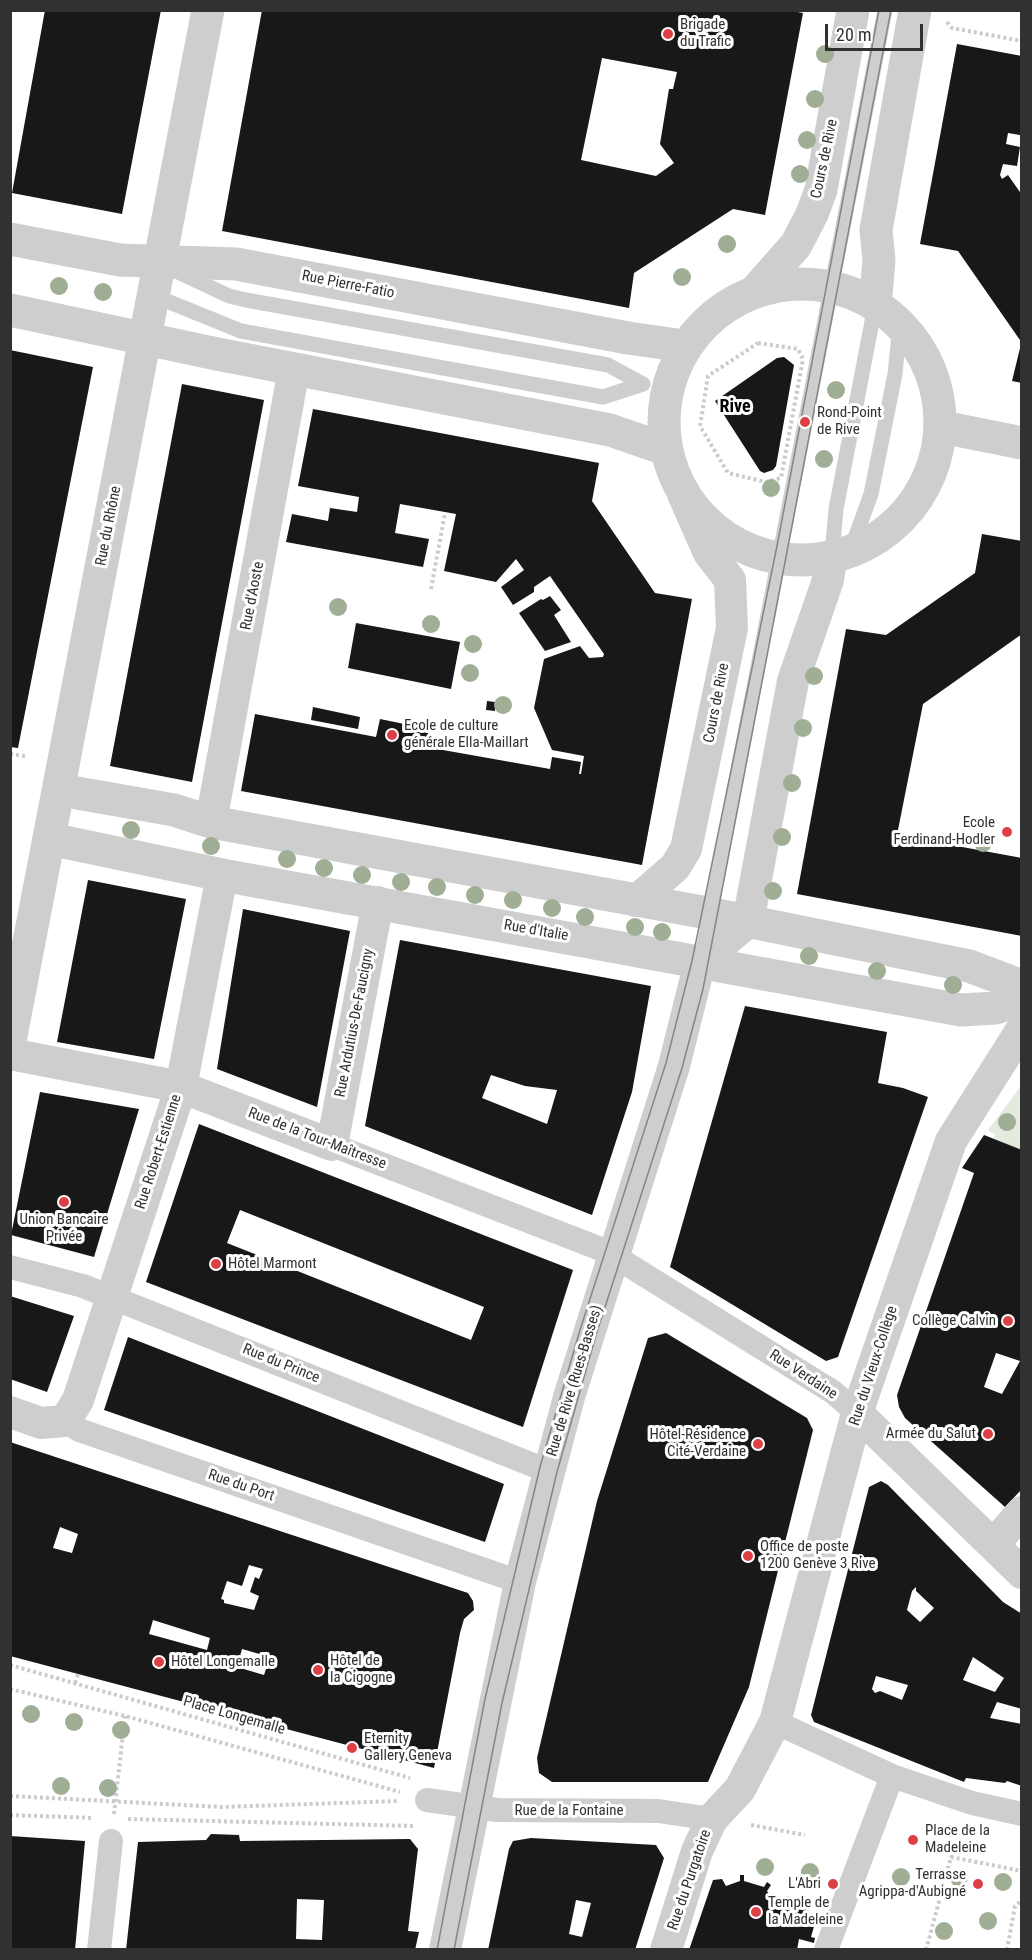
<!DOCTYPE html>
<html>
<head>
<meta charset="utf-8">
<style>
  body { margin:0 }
  #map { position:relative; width:1032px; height:1960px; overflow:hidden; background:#fff; font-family:"Roboto Condensed",sans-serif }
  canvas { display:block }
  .frame { position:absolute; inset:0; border:12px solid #313131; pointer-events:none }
  .scale { position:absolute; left:825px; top:24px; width:98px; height:27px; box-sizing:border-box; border:3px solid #313131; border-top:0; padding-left:8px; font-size:18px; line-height:21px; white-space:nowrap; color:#313131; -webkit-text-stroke:4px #fff; paint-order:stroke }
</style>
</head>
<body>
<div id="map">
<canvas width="1032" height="1960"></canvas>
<div class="frame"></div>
<div class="scale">20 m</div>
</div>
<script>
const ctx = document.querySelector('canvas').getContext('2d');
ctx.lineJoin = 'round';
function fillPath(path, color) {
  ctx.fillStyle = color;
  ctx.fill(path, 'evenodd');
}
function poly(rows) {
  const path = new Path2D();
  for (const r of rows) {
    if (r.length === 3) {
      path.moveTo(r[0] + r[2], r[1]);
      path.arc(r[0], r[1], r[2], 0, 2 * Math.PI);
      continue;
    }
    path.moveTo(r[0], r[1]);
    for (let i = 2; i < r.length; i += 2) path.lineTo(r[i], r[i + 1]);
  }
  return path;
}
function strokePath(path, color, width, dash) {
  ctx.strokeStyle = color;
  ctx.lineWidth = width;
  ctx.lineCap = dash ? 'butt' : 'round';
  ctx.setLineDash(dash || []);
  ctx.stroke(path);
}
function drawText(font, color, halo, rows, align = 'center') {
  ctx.font = font + ' "Roboto Condensed",sans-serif';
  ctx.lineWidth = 6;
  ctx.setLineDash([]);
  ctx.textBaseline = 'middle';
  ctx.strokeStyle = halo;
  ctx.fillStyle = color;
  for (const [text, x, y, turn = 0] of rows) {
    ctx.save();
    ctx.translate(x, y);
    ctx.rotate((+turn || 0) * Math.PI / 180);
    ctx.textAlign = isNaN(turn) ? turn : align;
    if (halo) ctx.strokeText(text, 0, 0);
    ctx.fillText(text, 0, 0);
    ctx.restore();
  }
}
fillPath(poly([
  [1021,1086,1021,1150,993,1138,995,1135,988,1130]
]), '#e4eade');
fillPath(poly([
  [45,10,161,10,122,214,12,193],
  [262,10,787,10,803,13,765,215,733,209,634,273,629,308,222,231],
  [602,58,677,72,673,89,669,89,660,144,674,163,656,176,581,160],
  [957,44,1022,56,1022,129,1020,135,1008,133,1006,144,1020,147,1017,166,1003,164,1000,175,1002,179,1008,175,1022,195,1022,343,958,251,920,244],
  [1021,344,1022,344,1022,383,1012,381],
  [10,350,93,367,18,748,10,747],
  [784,357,794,365,776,466,773,470,764,473,760,471,715,401,777,358],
  [182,384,264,400,192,782,110,766],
  [313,409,599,463,592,501,655,593,692,599,642,865,241,791,255,714,376,737,380,719,429,729,426,747,550,769,552,757,581,762,579,774,581,774,584,756,552,750,534,708,544,659,580,646,589,658,603,657,604,654,550,576,534,587,534,592,513,605,501,587,524,570,516,559,496,582,444,571,456,514,400,504,395,533,429,539,423,567,286,542,292,514,328,521,330,508,357,512,359,497,298,486],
  [982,534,1022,541,1022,634,923,704,897,835,1022,858,1022,936,797,894,846,629,886,635,975,573],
  [550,596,561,610,554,615,571,642,545,651,519,613,541,599,543,600],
  [356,623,460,642,451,689,348,668],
  [487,701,495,702,495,711,486,710],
  [313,707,360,717,358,729,311,720],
  [88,880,186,899,154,1059,57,1042],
  [243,909,350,931,317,1107,217,1069],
  [400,940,651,986,632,1092,592,1215,365,1126],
  [491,1075,525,1086,557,1090,547,1124,482,1098],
  [745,1006,887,1032,878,1083,903,1088,928,1097,838,1357,826,1361,670,1267],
  [40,1092,139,1109,94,1257,11,1235],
  [199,1124,573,1270,523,1427,146,1282],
  [240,1210,484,1307,471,1340,227,1243],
  [984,1135,1022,1150,1022,1489,1005,1507,905,1418,899,1407,897,1395,974,1173,962,1168],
  [996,1353,1020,1361,1002,1394,984,1387],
  [10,1296,74,1316,47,1392,10,1379],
  [666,1333,807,1418,813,1430,749,1687,708,1782,552,1782,539,1773,537,1758,597,1501,648,1338],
  [128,1337,504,1484,485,1542,104,1410],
  [10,1442,468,1593,473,1601,474,1610,464,1619,460,1633,434,1768,10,1656],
  [60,1527,78,1534,72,1553,53,1548],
  [249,1565,263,1569,259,1579,255,1577,250,1592,259,1596,254,1610,224,1603,224,1600,221,1599,227,1581,242,1586],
  [153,1620,210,1638,207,1650,149,1634],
  [242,1649,270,1657,264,1675,237,1667],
  [881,1481,888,1485,1003,1602,1022,1614,1022,1709,997,1702,990,1718,1022,1724,1022,1786,1007,1781,1005,1783,966,1778,964,1782,814,1722,811,1715,869,1487],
  [916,1587,916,1591,934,1608,920,1622,907,1610,912,1591],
  [973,1657,1004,1678,995,1692,963,1680],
  [876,1676,908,1685,902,1700,880,1691,875,1693,872,1689],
  [211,1834,239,1835,240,1841,410,1839,418,1849,408,1931,419,1932,415,1950,126,1950,138,1842,206,1840],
  [297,1899,324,1900,322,1940,296,1939],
  [10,1836,85,1841,75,1950,10,1950],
  [531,1838,656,1845,664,1858,635,1950,488,1950,509,1849,513,1841],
  [576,1900,591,1903,582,1937,569,1934],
  [740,1875,744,1875,744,1881,764,1887,767,1882,771,1885,767,1891,776,1905,786,1902,786,1896,790,1896,791,1901,802,1904,807,1900,810,1903,807,1908,813,1918,819,1917,819,1921,815,1923,811,1937,815,1938,814,1943,799,1939,797,1950,689,1950,713,1880,722,1879,726,1886,740,1881]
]), '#181818');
strokePath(poly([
  [947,22,952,28,1022,41],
  [758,343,798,349,803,359,781,478,766,482,728,473,700,426,708,376,758,343],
  [431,589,445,513],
  [10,754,25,756],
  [10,1665,410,1778],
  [75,1683,78,1674],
  [10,1689,125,1716,400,1792],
  [10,1796,222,1807,399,1801],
  [114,1814,125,1716],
  [10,1815,94,1818],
  [128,1819,415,1826],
  [751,1825,805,1835],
  [926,1950,951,1857,1022,1871],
  [1007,1950,1015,1906,1022,1900]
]), '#cbcbcb', 4, [3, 3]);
strokePath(poly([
  [176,271,229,296,246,300,608,365,643,384],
  [152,295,241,331,383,357,603,397,643,384],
  [850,552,871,494,895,374,900,324],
  [832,555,836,509,875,306],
  [702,956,885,10]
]), '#cecece', 15);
strokePath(poly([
  [332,1145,606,1251,833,1392,857,1413],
  [10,1267,83,1286,548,1471],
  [65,1421,79,1430,520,1582],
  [775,1722,892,1776,972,1803,1022,1814],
  [427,1800,497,1810,658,1811,712,1819],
  [99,1950,111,1841],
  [826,1950,892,1776]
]), '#cecece', 24);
strokePath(poly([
  [211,822,294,369],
  [636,901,675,867,686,849,732,628,730,580,709,553,683,494],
  [10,1054,181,1087,332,1145,378,902],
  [10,1412,41,1423,65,1421,78,1400,181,1087,222,875],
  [857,1413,1022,1573],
  [993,1545,1022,1512],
  [445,1950,520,1582,569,1397,674,1066,700,962,748,922,793,681,828,580,832,555],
  [666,1950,697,1851,712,1819,740,1789,775,1722,857,1413,951,1141,1022,1029]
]), '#cecece', 32);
strokePath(poly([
  [10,239,120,260,236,264,628,338,684,346],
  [802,422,138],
  [757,289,796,245,812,214,821,190,853,10],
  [875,306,879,260,876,230,915,10],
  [10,310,217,354,610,430,665,449],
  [942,427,1022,443],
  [60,790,174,810,211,822,702,912,969,966,1022,986],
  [50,839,222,875,961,1010,996,1008,1022,999],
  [10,1041,208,10]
]), '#cecece', 33);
strokePath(poly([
  [437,1950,485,1699,540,1467,580,1330,666,1063,692,961,777,546,879,10],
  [454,1950,502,1703,557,1472,596,1335,682,1068,703,989,891,10]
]), '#868686', 1.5);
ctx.fillStyle = '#a0ae96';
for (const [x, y] of [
  [825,54],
  [815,99],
  [807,140],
  [800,174],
  [727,244],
  [682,277],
  [59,286],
  [103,292],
  [836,390],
  [824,459],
  [771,488],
  [338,607],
  [431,624],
  [473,644],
  [470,673],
  [814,676],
  [503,705],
  [803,728],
  [792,783],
  [131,830],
  [782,837],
  [983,843],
  [211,846],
  [287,859],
  [324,868],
  [362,875],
  [401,882],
  [437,887],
  [773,891],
  [475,895],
  [513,900],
  [552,908],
  [585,917],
  [635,927],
  [662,932],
  [809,956],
  [877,971],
  [953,985],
  [1007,1122],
  [31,1714],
  [74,1722],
  [121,1730],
  [61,1786],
  [108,1788],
  [765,1867],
  [810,1872],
  [901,1877],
  [959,1878],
  [1003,1882],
  [988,1921],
  [944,1931]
]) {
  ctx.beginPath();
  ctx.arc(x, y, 9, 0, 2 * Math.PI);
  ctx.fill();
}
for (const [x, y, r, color] of [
  [668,34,6,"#dc4044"],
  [805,422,6,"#dc4044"],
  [392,735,6,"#dc4044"],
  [1007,832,6,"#dc4044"],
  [64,1202,6,"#dc4044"],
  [216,1264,6,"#dc4044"],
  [1008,1321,6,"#dc4044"],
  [988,1434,6,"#dc4044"],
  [758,1444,6,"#dc4044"],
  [748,1556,6,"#dc4044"],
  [159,1662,6,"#dc4044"],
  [318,1670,6,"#dc4044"],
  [352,1748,6,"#dc4044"],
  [913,1840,6,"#dc4044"],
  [833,1884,6,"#dc4044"],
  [978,1884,6,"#dc4044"],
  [756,1912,6,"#dc4044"]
]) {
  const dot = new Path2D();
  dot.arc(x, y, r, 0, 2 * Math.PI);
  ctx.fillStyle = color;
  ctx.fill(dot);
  strokePath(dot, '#fff', 2);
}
drawText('15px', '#313131', '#fff', [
  ["Brigade",680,25],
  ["du Trafic",680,42],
  ["Rond-Point",817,413],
  ["de Rive",817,430],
  ["Ecole de culture",404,726],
  ["générale Ella-Maillart",404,743],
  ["Ecole",995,823,"right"],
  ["Ferdinand-Hodler",995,840,"right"],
  ["Union Bancaire",64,1220,"center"],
  ["Privée",64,1237,"center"],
  ["Hôtel Marmont",228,1264],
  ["Collège Calvin",996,1321,"right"],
  ["Armée du Salut",976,1434,"right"],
  ["Hôtel-Résidence",746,1435,"right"],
  ["Cité-Verdaine",746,1452,"right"],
  ["Office de poste",760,1547],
  ["1200 Genève 3 Rive",760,1564],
  ["Hôtel de",330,1661],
  ["la Cigogne",330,1678],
  ["Hôtel Longemalle",171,1662],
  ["Eternity",364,1739],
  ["Gallery Geneva",364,1756],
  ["Place de la",925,1831],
  ["Madeleine",925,1848],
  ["Terrasse",966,1875,"right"],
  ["Agrippa-d'Aubigné",966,1892,"right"],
  ["L'Abri",821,1884,"right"],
  ["Temple de",768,1903],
  ["la Madeleine",768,1920]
], 'left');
drawText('15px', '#313131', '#fff', [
  ["Cours de Rive",825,159,-78],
  ["Rue Pierre-Fatio",348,285,11],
  ["Rue du Rhône",109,526,-79],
  ["Rue d'Aoste",253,596,-79],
  ["Cours de Rive",717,703,-79],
  ["Rue d'Italie",536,931,10],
  ["Rue Ardutius-De-Faucigny",355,1023,-79],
  ["Rue de la Tour-Maîtresse",317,1139,21],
  ["Rue Robert-Estienne",159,1152,-72],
  ["Rue du Prince",281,1364,22],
  ["Rue du Vieux-Collège",874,1366,-72],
  ["Rue Verdaine",803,1375,33],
  ["Rue de Rive (Rues-Basses)",575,1381,-73],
  ["Rue du Port",241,1486,19],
  ["Place Longemalle",234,1716,16],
  ["Rue de la Fontaine",569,1811],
  ["Rue du Purgatoire",690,1880,-71]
]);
drawText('bold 18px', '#000', '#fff', [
  ["Rive",735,407]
]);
</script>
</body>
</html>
